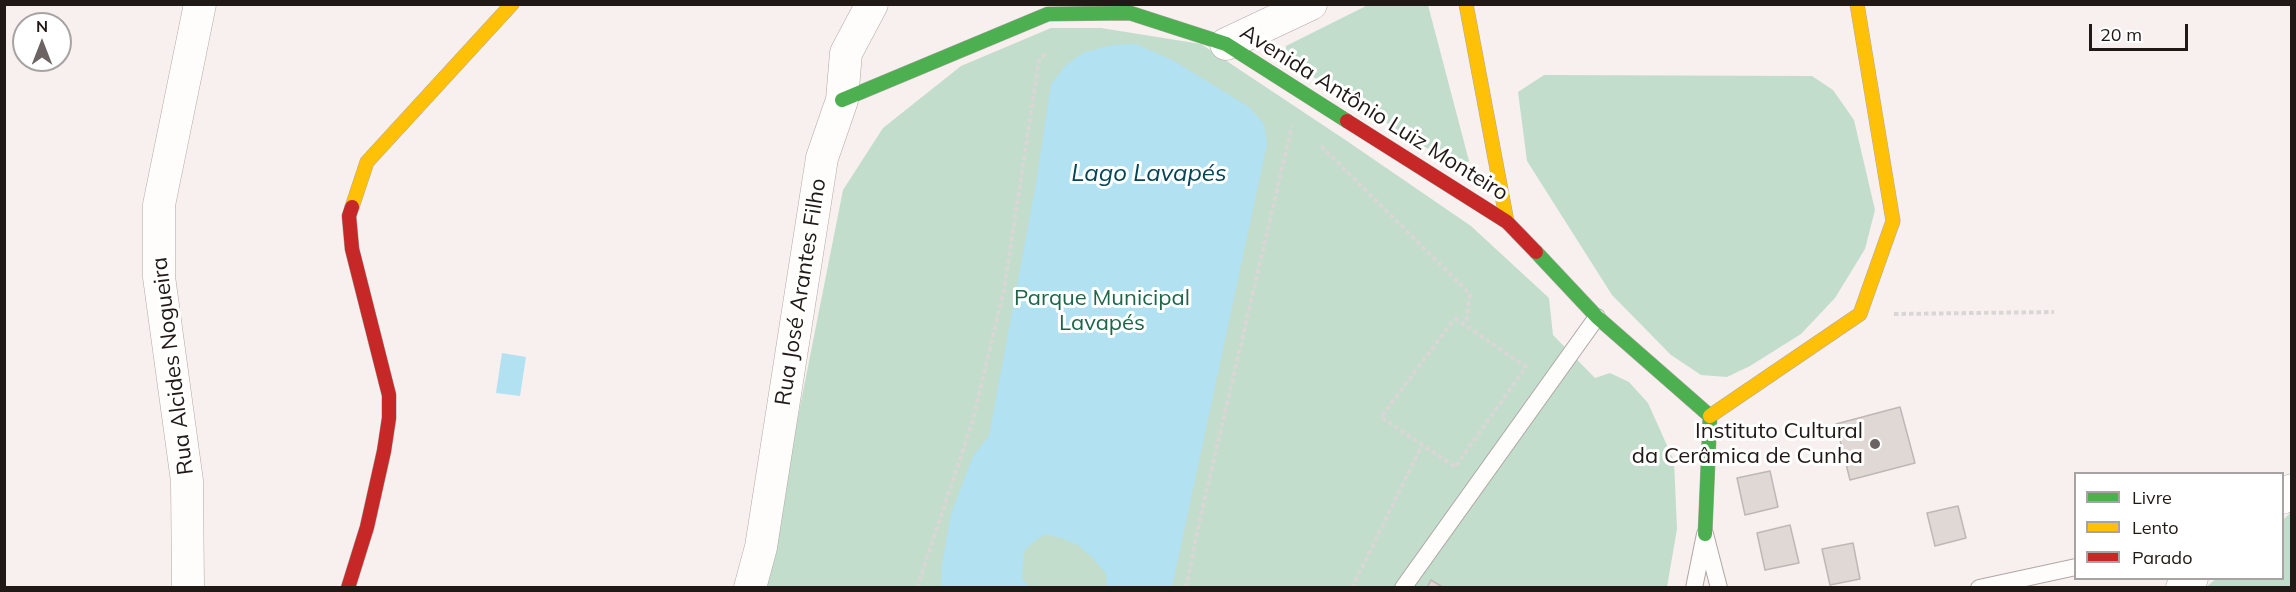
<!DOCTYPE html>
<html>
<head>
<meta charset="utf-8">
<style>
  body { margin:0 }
  #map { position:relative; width:2296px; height:592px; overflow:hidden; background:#f8f0ee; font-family:Mulish,sans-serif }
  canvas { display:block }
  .frame { position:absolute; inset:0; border:6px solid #211916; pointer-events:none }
  .legend { position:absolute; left:2074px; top:472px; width:210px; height:108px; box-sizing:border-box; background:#fff; border:2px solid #a6a3a2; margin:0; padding:8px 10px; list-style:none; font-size:18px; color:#211916 }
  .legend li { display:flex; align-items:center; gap:12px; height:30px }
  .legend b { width:30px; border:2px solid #a6a3a2 }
  .north { position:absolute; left:12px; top:12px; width:60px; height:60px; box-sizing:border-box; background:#fff; border:2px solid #a6a3a2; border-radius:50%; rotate:0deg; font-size:16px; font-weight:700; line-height:24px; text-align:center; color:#211916 }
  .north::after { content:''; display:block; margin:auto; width:21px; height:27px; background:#6c6462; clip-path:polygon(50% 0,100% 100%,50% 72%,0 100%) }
  .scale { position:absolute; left:2089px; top:24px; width:99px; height:27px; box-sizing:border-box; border:3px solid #211916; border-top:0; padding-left:8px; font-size:18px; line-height:21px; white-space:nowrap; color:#211916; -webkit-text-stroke:4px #fff; paint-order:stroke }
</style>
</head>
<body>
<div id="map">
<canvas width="2296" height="592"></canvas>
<div class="frame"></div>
<ul class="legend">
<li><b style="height:8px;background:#4caf50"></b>Livre</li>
<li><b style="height:8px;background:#ffc107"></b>Lento</li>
<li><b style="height:8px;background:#c62828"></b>Parado</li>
</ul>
<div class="north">N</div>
<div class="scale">20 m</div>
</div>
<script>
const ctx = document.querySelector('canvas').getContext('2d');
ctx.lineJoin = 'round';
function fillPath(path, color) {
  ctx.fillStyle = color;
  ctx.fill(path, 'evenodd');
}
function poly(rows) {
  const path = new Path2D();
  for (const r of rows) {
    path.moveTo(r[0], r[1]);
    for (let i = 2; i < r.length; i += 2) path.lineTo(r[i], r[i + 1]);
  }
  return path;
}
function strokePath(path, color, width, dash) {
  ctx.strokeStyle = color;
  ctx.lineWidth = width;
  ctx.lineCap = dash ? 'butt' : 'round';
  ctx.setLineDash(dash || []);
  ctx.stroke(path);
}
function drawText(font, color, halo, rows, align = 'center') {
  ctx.font = font + ' Mulish,sans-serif';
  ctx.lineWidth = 6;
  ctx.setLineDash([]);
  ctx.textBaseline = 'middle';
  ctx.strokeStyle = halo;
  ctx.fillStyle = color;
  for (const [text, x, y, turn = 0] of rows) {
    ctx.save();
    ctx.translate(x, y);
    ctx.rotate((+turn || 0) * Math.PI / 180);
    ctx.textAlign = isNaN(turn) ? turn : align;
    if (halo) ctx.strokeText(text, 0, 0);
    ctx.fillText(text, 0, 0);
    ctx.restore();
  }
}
fillPath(poly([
  [1370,4,1428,5,1469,161,1457,167,1286,60,1286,46],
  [1051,28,1101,28,1201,44,1344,139,1471,226,1549,298,1553,335,1595,378,1610,373,1629,382,1648,403,1674,461,1677,529,1667,587,764,588,843,190,883,128,961,66],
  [1544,75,1812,76,1833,90,1854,120,1875,210,1865,249,1835,298,1801,334,1750,366,1727,377,1701,375,1671,355,1612,295,1527,161,1518,92],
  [2291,512,2291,587,2206,587,2216,579,2282,578,2283,520]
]), '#c2ddcc');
fillPath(poly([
  [1136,44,1174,61,1249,107,1264,124,1267,144,1172,587,1107,587,1106,574,1093,558,1078,545,1061,538,1045,534,1031,544,1024,552,1022,578,1029,587,941,587,942,564,951,514,973,456,989,436,1036,184,1051,84,1066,65,1083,53,1112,45],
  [502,353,526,357,520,396,496,393]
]), '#b2e1f2');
const building = poly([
  [1900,407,1915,463,1850,480,1836,424,1900,407],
  [1770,471,1778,507,1745,515,1737,478,1770,471],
  [1958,506,1966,538,1935,546,1927,513,1958,506],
  [1790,525,1799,563,1765,570,1757,533,1790,525],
  [1853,543,1860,579,1830,585,1822,549,1853,543],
  [1431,580,1444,588,1427,588,1431,580]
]);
fillPath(building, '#e0d8d5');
strokePath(building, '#bfb7b5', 1.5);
const lane = poly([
  [1403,588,1597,317],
  [1694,588,1705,534,1719,588],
  [1979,588,2076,567]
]);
const street = poly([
  [1226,44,1311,4],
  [2282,498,2292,490],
  [188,588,187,481,159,277,159,205,200,4],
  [750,588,761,547,822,158,842,100,846,53,872,4],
  [2182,588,2192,578]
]);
const fast = poly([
  [842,100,1048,14,1130,13,1226,44,1347,121],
  [1536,252,1597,317,1710,416,1705,534]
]);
const slow = poly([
  [1466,4,1507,222],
  [352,207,367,162,512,4],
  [1710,416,1860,314,1893,221,1857,4]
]);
const jam = poly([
  [1347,121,1507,222,1536,252],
  [348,588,367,527,384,451,389,418,389,395,352,249,349,216,352,207]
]);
strokePath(lane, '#afa7a5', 18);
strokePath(street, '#afa7a5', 33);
strokePath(fast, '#afa7a5', 15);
strokePath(slow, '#afa7a5', 15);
strokePath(jam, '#afa7a5', 15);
strokePath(poly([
  [1321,146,1470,294,1466,324],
  [1894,314,2054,312],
  [1455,318,1526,367,1455,467,1381,417,1455,318],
  [917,588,972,423,1004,290,1039,60,1047,52],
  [1186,588,1199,523,1292,126],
  [1352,588,1422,445]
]), '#d9d6d5', 4, [4.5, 3]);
strokePath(lane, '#fefdfc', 16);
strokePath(street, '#fefdfc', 32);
strokePath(fast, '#4caf50', 14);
strokePath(slow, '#ffc107', 14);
strokePath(jam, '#c62828', 14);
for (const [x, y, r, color] of [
  [1875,444,6,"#6c6462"]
]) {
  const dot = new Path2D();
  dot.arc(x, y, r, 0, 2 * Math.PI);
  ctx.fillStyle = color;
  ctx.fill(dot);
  strokePath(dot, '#fff', 2);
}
drawText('22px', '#211916', '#fff', [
  ["Avenida Antônio Luiz Monteiro",1374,113,32],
  ["Rua José Arantes Filho",801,292,-81],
  ["Rua Alcides Nogueira",173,366,-97]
]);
drawText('22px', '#1d6749', '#fff', [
  ["Parque Municipal",1102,298],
  ["Lavapés",1102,323]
]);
drawText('22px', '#211916', '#fff', [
  ["Instituto Cultural",1863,431],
  ["da Cerâmica de Cunha",1863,456]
], 'right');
drawText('italic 24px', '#044556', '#fff', [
  ["Lago Lavapés",1149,174]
]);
</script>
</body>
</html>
